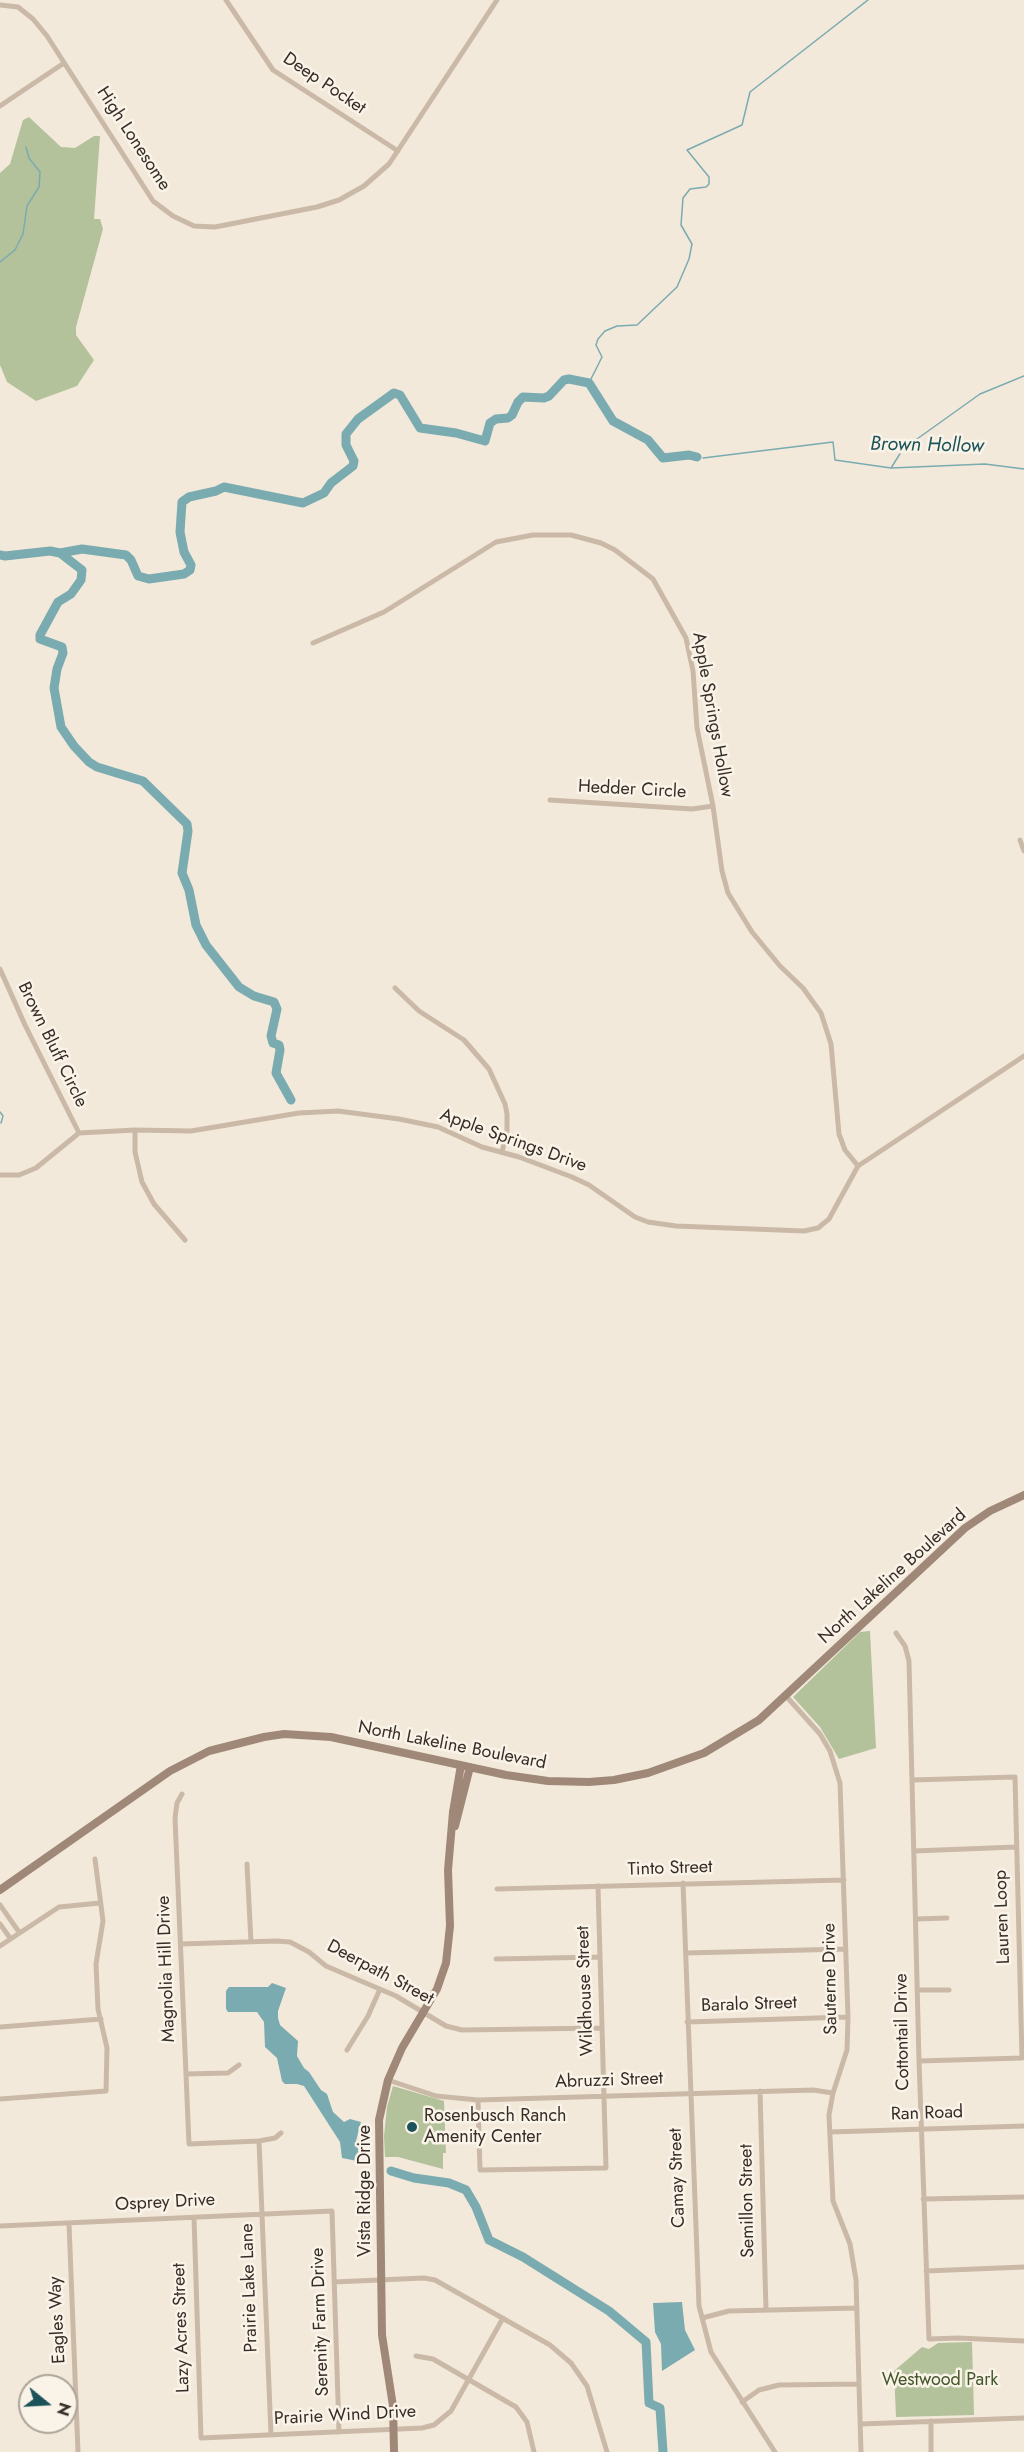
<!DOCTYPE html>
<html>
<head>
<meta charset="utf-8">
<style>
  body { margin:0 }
  #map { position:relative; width:1024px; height:2452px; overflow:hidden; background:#f3e9db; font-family:Jost,sans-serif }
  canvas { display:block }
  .north { position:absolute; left:18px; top:2374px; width:60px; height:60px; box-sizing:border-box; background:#faf3e8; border:2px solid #aca49b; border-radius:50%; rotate:108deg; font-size:16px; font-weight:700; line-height:24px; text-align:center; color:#372d28 }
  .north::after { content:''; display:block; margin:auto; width:21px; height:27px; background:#1c535a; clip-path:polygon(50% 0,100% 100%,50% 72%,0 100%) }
</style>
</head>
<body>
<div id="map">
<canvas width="1024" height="2452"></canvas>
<div class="north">N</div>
</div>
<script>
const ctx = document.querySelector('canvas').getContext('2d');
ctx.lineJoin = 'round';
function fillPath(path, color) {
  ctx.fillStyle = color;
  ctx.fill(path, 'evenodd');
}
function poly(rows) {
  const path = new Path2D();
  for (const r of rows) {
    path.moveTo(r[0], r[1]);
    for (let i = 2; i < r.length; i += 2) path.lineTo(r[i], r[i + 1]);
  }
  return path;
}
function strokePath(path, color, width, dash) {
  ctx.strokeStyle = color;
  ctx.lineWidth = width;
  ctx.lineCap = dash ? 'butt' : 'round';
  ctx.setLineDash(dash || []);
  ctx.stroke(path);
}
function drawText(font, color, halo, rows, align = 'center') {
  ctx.font = font + ' Jost,sans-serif';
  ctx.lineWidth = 5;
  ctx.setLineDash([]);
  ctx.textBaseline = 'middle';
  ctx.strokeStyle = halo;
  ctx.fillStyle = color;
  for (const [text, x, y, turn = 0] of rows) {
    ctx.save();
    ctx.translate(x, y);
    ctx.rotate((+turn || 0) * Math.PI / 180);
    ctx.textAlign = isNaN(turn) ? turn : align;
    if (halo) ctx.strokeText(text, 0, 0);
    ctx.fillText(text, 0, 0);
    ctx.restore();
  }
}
fillPath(poly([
  [29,117,61,147,75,148,94,136,100,136,94,219,100,219,103,229,76,327,76,335,94,360,77,386,36,401,7,382,0,365,0,173,10,164,23,120],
  [870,1631,876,1748,839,1759,820,1727,793,1697,860,1632],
  [393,2086,444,2101,446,2153,443,2153,443,2169,398,2157,385,2157,384,2136,387,2107],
  [972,2342,974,2415,896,2417,894,2371,922,2347,929,2349,938,2343]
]), '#b3c29b');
fillPath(poly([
  [272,1983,286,1988,278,2011,278,2018,280,2025,298,2041,297,2056,304,2068,309,2072,321,2090,327,2094,333,2112,344,2122,350,2119,361,2122,356,2141,360,2157,357,2161,342,2158,340,2142,304,2086,297,2084,285,2084,282,2081,277,2058,265,2047,264,2022,257,2012,228,2012,226,2009,226,1991,229,1987,268,1987],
  [682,2302,685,2330,695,2350,662,2371,661,2344,655,2332,653,2303]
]), '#7aabb0');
strokePath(poly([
  [0,262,15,250,23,234,27,206,39,187,40,172,29,158,26,147],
  [589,383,602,357,596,345,598,339,605,331,617,326,637,325,677,287,689,259,692,244,681,225,683,198,690,189,706,187,709,184,709,177,687,150,742,125,750,92,868,0],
  [703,458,833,442,835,460,891,468,985,464,1024,469],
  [891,468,903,449,980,394,1024,376],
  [0,1112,3,1116,1,1123]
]), '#7aabb0', 1.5);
strokePath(poly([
  [60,553,82,570,81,580,71,594,58,602,40,635,40,639,62,647,63,653,57,669,54,688,61,727,74,746,89,762,97,767,143,781,187,824,188,831,182,873,189,890,196,925,206,945,239,987,254,996,274,1002,277,1009,271,1036,273,1043,279,1045,280,1050,276,1073,291,1100],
  [0,555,5,556,50,551,60,553,82,549,126,555,131,560,138,576,149,579,184,574,190,570,191,565,184,552,180,532,182,502,189,497,216,491,224,487,303,503,324,493,331,483,353,466,354,461,346,445,346,434,358,419,394,393,400,395,420,428,456,433,485,441,490,423,496,419,508,418,512,415,518,402,523,397,544,398,549,396,564,380,569,379,589,383,613,421,648,440,663,458,689,455,697,457],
  [391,2171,414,2178,449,2183,466,2190,476,2207,489,2240,523,2257,609,2311,646,2342,649,2403,660,2408,663,2452]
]), '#7aabb0', 9);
strokePath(poly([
  [226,0,273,70,398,151],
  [0,5,18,7,33,19,47,36,153,201,173,216,194,226,215,227,317,207,339,200,364,186,389,164,497,0],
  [0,106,64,63],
  [313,643,384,612,496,542,533,535,571,535,601,543,615,550,653,579,686,638,693,671,697,728,713,806,722,871,728,893,752,932,780,966,803,988,821,1013,831,1044,839,1134,845,1150,858,1166],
  [550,800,692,809,713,806],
  [1020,840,1024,851],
  [0,969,25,1025,79,1133],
  [395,988,419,1011,464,1040,489,1069,505,1104,507,1114,507,1131,502,1152],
  [135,1130,135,1152,142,1182,154,1204,185,1240],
  [0,1175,19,1175,36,1168,79,1133,135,1130,191,1131,299,1113,338,1111,399,1119,438,1127,482,1147,519,1157,572,1177,589,1185,635,1217,648,1222,676,1226,804,1231,818,1228,829,1219,858,1166,1024,1056],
  [896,1633,905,1646,909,1661,919,2061,929,2339,958,2338,1024,2341],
  [786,1696,820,1734,830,1751,840,1783,848,2017,847,2050,833,2093,829,2115,833,2201,850,2244,856,2280,861,2452],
  [912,1780,1015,1777,1022,2058,919,2061],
  [182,1794,177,1803,175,1818,189,2144,259,2141,275,2138,281,2133],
  [914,1851,1016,1847],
  [247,1864,251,1942],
  [683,1883,699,2306,711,2352,775,2452],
  [497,1889,844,1880],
  [0,1905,19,1932],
  [916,1919,947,1918],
  [0,1924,10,1938],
  [181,1944,276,1941,290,1942,309,1952,326,1966,396,1996,446,2026,462,2030,602,2028],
  [0,1946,59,1907,100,1903],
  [686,1953,846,1949],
  [496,1959,600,1957],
  [917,1990,949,1990],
  [687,2022,848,2017],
  [0,2027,101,2019],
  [347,2050,368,2016,380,1989],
  [186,2074,228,2073,239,2065],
  [388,2080,436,2096,478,2100,813,2090,833,2093],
  [760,2091,766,2310],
  [0,2099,106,2091,107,2048,98,2009,96,1964,103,1921,95,1859],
  [478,2100,480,2170,606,2168,598,1886],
  [830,2132,1024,2126],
  [259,2141,271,2435],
  [923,2199,1024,2197],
  [194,2217,201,2438,422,2428,434,2425,451,2411,503,2318],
  [69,2223,78,2452],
  [0,2226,332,2211,339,2432],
  [926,2271,1024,2267],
  [334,2282,424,2278,435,2280,550,2345,571,2363,587,2386,607,2452],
  [702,2318,729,2311,857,2308],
  [416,2356,433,2359,516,2407,527,2422,534,2452],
  [742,2402,759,2390,779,2385,859,2384],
  [931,2421,931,2452],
  [861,2424,1024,2418]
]), '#cbb9a7', 5);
strokePath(poly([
  [455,1826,470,1767],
  [0,1890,170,1771,209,1751,264,1737,284,1734,331,1737,506,1775,548,1781,589,1782,614,1780,648,1773,704,1753,759,1720,965,1528,990,1511,1024,1495],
  [394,2452,393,2406,382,2335,379,2120,388,2080,402,2048,437,1989,446,1963,450,1926,448,1870,453,1812,461,1765]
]), '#9f8878', 8);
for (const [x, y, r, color] of [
  [412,2127,6,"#1c535a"]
]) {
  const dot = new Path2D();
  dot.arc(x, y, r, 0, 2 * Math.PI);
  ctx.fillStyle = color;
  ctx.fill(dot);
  strokePath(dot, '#faf3e8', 2);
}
drawText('18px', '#372d28', '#faf3e8', [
  ["Deep Pocket",324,84,34],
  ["High Lonesome",133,139,57],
  ["Apple Springs Hollow",712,715,80],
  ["Hedder Circle",632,790,3],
  ["Brown Bluff Circle",52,1045,64],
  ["Apple Springs Drive",513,1141,20],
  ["North Lakeline Boulevard",893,1577,-42],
  ["North Lakeline Boulevard",452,1746,11],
  ["Tinto Street",670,1869,-2],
  ["Lauren Loop",1003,1917,-92],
  ["Magnolia Hill Drive",167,1969,-92],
  ["Deerpath Street",380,1973,28],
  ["Sauterne Drive",831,1979,-91],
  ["Wildhouse Street",586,1991,-92],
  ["Baralo Street",749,2005,-2],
  ["Cottontail Drive",903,2032,-91],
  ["Abruzzi Street",609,2081,-2],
  ["Ran Road",927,2114,-2],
  ["Camay Street",678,2178,-92],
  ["Vista Ridge Drive",366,2191,-90],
  ["Semillon Street",748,2201,-91],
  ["Osprey Drive",165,2203,-3],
  ["Prairie Lake Lane",250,2288,-92],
  ["Eagles Way",58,2320,-93],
  ["Serenity Farm Drive",321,2322,-92],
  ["Lazy Acres Street",182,2328,-92],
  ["Prairie Wind Drive",345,2416,-3]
]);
drawText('18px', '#372d28', '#faf3e8', [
  ["Rosenbusch Ranch",424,2117],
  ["Amenity Center",424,2138]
], 'left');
drawText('18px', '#44562b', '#faf3e8', [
  ["Westwood Park",940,2381]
]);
drawText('italic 20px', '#1c535a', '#faf3e8', [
  ["Brown Hollow",927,446,1]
]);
</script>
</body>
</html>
